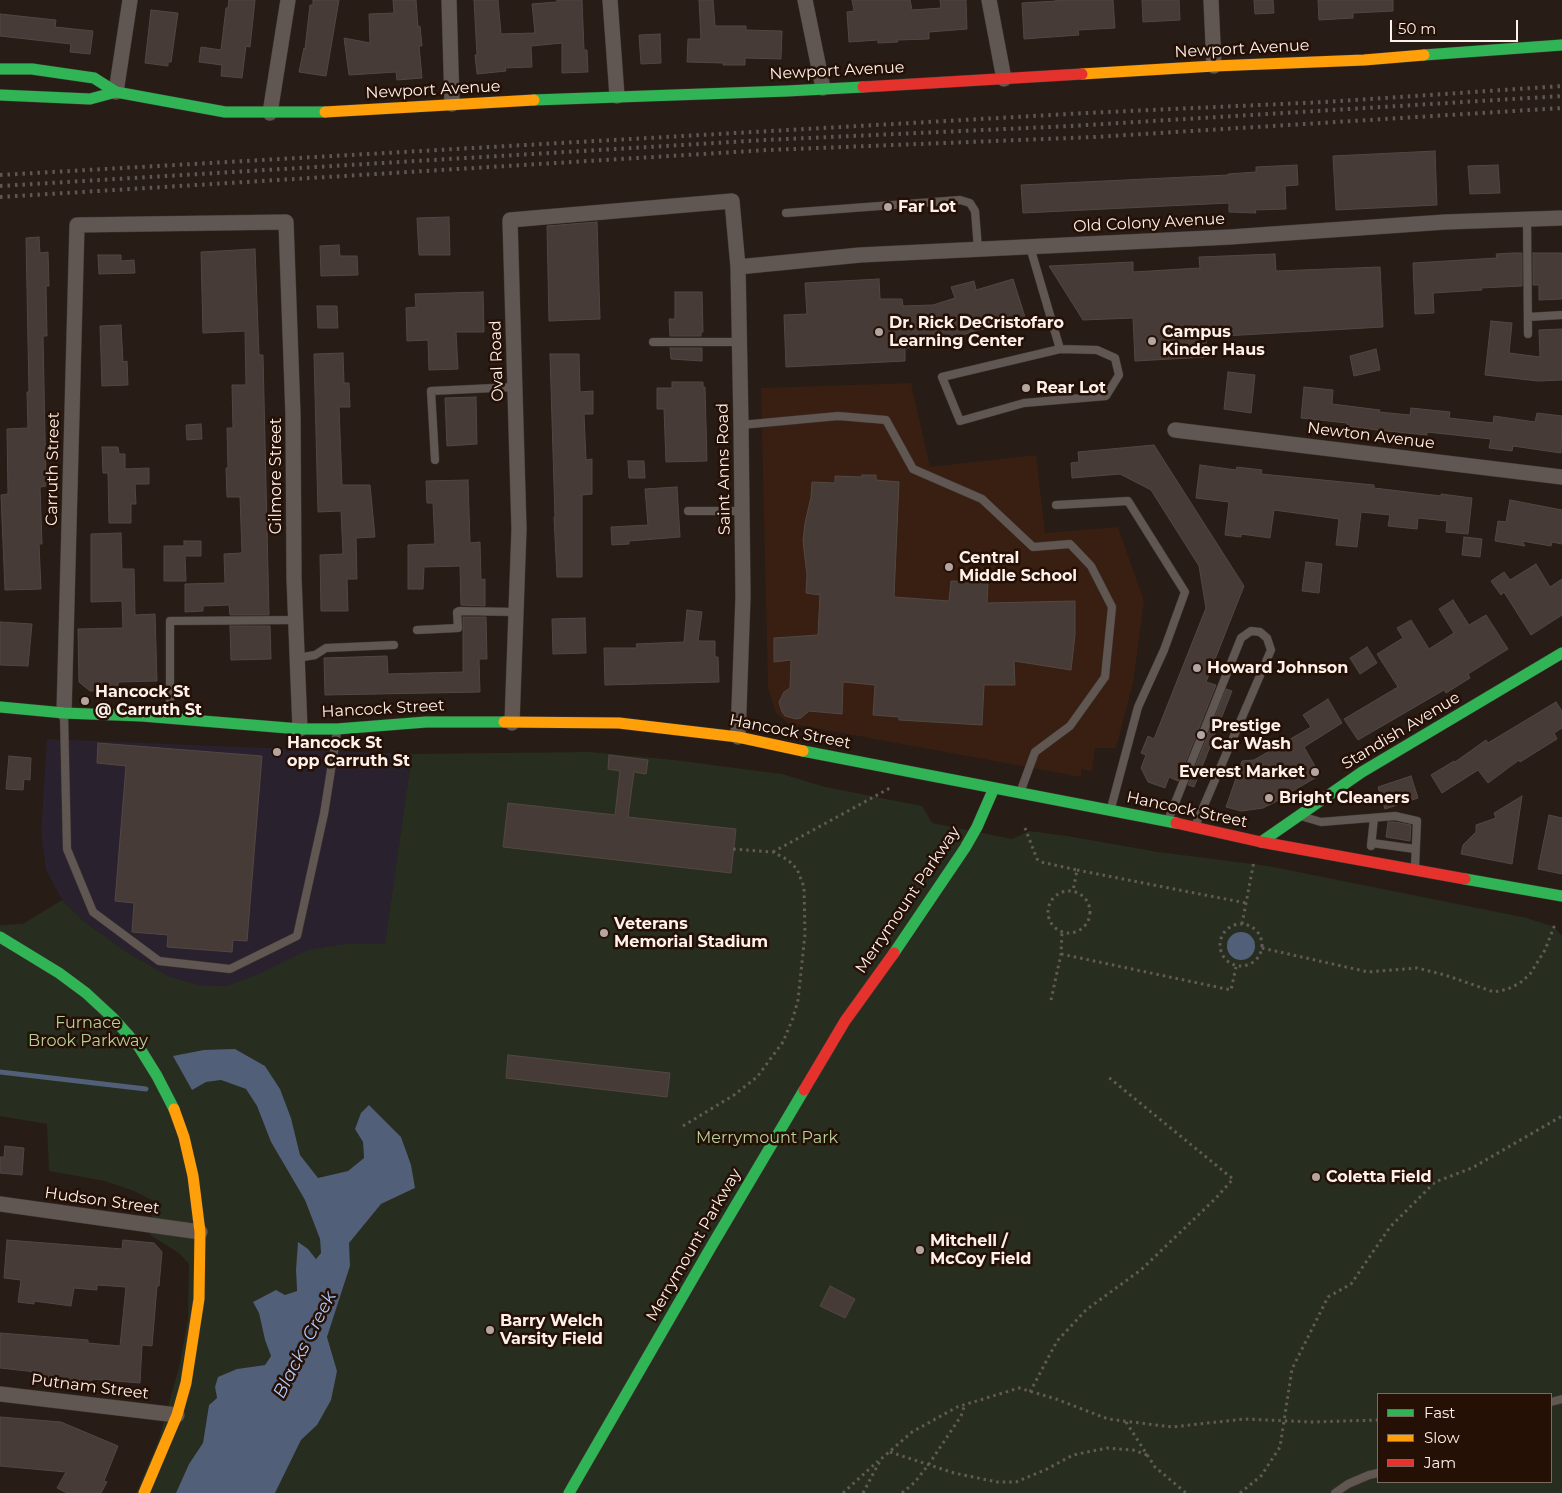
<!DOCTYPE html>
<html>
<head>
<meta charset="utf-8">
<style>
  body { margin:0 }
  #map { position:relative; width:1562px; height:1493px; overflow:hidden; background:#271c16; font-family:Montserrat,sans-serif }
  canvas { display:block }
  .legend { position:absolute; left:1377px; top:1393px; width:175px; height:90px; box-sizing:border-box; background:#251006; border:1px solid #7c6a62; margin:0; padding:6px 9px; list-style:none; font-size:15px; color:#fef1eb }
  .legend li { display:flex; align-items:center; gap:10px; height:25px }
  .legend b { width:25px; border:1px solid #7c6a62 }
  .scale { position:absolute; left:1390px; top:20px; width:128px; height:22px; box-sizing:border-box; border:2px solid #fef1eb; border-top:0; padding-left:6px; font-size:15px; line-height:18px; white-space:nowrap; color:#fef1eb; -webkit-text-stroke:4px #251006; paint-order:stroke }
</style>
</head>
<body>
<div id="map">
<canvas width="1562" height="1493"></canvas>
<ul class="legend">
<li><b style="height:6px;background:#30b455"></b>Fast</li>
<li><b style="height:6px;background:#ff9f0a"></b>Slow</li>
<li><b style="height:6px;background:#e5322d"></b>Jam</li>
</ul>
<div class="scale">50 m</div>
</div>
<script>
const ctx = document.querySelector('canvas').getContext('2d');
ctx.lineJoin = 'round';
function fillPath(path, color) {
  ctx.fillStyle = color;
  ctx.fill(path, 'evenodd');
}
function poly(rows) {
  const path = new Path2D();
  for (const r of rows) {
    if (r.length === 3) {
      path.moveTo(r[0] + r[2], r[1]);
      path.arc(r[0], r[1], r[2], 0, 2 * Math.PI);
      continue;
    }
    path.moveTo(r[0], r[1]);
    for (let i = 2; i < r.length; i += 2) path.lineTo(r[i], r[i + 1]);
  }
  return path;
}
function strokePath(path, color, width, dash) {
  ctx.strokeStyle = color;
  ctx.lineWidth = width;
  ctx.lineCap = dash ? 'butt' : 'round';
  ctx.setLineDash(dash || []);
  ctx.stroke(path);
}
function drawText(font, color, halo, rows, align = 'center') {
  ctx.font = font + ' Montserrat,sans-serif';
  ctx.lineWidth = 5;
  ctx.setLineDash([]);
  ctx.textBaseline = 'middle';
  ctx.strokeStyle = halo;
  ctx.fillStyle = color;
  for (const [text, x, y, turn = 0] of rows) {
    ctx.save();
    ctx.translate(x, y);
    ctx.rotate((+turn || 0) * Math.PI / 180);
    ctx.textAlign = isNaN(turn) ? turn : align;
    if (halo) ctx.strokeText(text, 0, 0);
    ctx.fillText(text, 0, 0);
    ctx.restore();
  }
}
fillPath(poly([
  [911,383,930,467,1036,455,1045,533,1118,527,1144,601,1133,683,1116,748,1095,748,1092,771,1081,769,1081,777,788,723,776,713,768,688,761,388]
]), '#381f12');
fillPath(poly([
  [47,739,412,754,385,944,346,944,226,986,198,985,168,976,125,951,86,923,62,900,46,870,41,832]
]), '#2a212e');
fillPath(poly([
  [589,752,674,760,782,774,825,787,922,806,932,823,1012,839,1029,831,1067,836,1158,852,1268,866,1527,918,1554,927,1562,936,1562,1493,275,1493,301,1440,317,1425,337,1371,327,1337,350,1266,348,1243,381,1204,415,1188,401,1137,369,1105,355,1129,363,1142,364,1158,348,1171,318,1179,300,1155,291,1118,280,1089,265,1066,235,1049,206,1082,221,1080,246,1089,257,1106,271,1142,305,1200,320,1239,321,1253,316,1259,308,1249,296,1270,297,1291,285,1296,259,1313,265,1340,271,1356,265,1365,237,1369,215,1387,217,1398,209,1405,203,1444,189,1464,176,1493,136,1493,158,1442,179,1368,188,1319,189,1264,179,1253,150,1235,154,1201,134,1191,105,1181,49,1171,47,1124,0,1116,0,925,23,924,62,900,86,923,125,951,168,976,198,985,226,986,259,974,308,950,346,944,385,944,412,754],
  [1378,1394,1551,1394,1551,1482,1378,1482]
]), '#282e1f');
fillPath(poly([
  [1241,946,14],
  [235,1049,265,1066,280,1089,291,1118,300,1155,318,1178,348,1171,364,1158,363,1142,355,1129,361,1113,369,1105,401,1137,411,1165,415,1188,381,1204,349,1243,350,1266,327,1337,337,1371,331,1400,317,1425,301,1440,275,1493,176,1493,189,1464,203,1443,209,1405,217,1398,215,1387,218,1377,237,1369,265,1365,271,1356,265,1340,259,1313,253,1302,276,1290,285,1295,297,1291,296,1270,298,1242,308,1249,316,1259,321,1253,320,1239,305,1200,271,1142,257,1106,246,1089,221,1080,206,1082,192,1090,173,1056,204,1050]
]), '#525f78');
strokePath(poly([
  [0,1072,146,1089]
]), '#525f78', 5);
const building = poly([
  [229,0,255,0,250,47,246,46,242,78,221,76,222,65,199,62,201,47,221,50,226,8,228,8,229,0],
  [313,0,339,0,326,76,299,72,304,48,305,49,310,5,313,5,313,0],
  [393,0,416,0,418,27,420,26,422,46,419,46,422,78,397,80,396,72,349,75,344,38,370,43,369,14,394,13,393,0],
  [474,0,498,0,501,34,535,33,532,4,557,2,557,0,582,0,584,50,587,50,588,72,562,73,562,43,531,46,532,67,505,68,506,71,477,74,475,55,477,55,474,0],
  [699,0,713,0,715,26,746,26,746,30,782,31,781,59,745,58,745,65,723,65,723,63,687,62,688,39,701,39,699,0],
  [852,0,910,0,912,10,941,8,940,0,966,0,967,29,929,32,929,39,897,40,898,42,878,43,878,40,849,42,847,12,854,11,852,0],
  [1056,0,1113,0,1115,28,1078,30,1079,35,1024,39,1022,3,1056,1,1056,0],
  [1142,0,1179,0,1180,20,1143,22,1142,0],
  [1254,0,1273,0,1274,13,1255,14,1254,0],
  [1318,0,1393,0,1393,11,1353,13,1353,18,1319,20,1318,0],
  [151,10,178,13,171,62,168,62,168,66,145,63,151,10],
  [0,14,56,20,55,27,93,31,90,54,70,52,71,44,0,36,0,14],
  [660,34,661,63,641,64,639,35,660,34],
  [1435,151,1437,205,1336,210,1333,156,1435,151],
  [1297,165,1298,185,1285,186,1286,209,1255,210,1256,213,1229,212,1229,203,1023,213,1021,185,1228,175,1228,174,1256,172,1256,167,1297,165],
  [1498,165,1500,193,1470,194,1468,166,1498,165],
  [449,217,450,255,419,255,417,218,449,217],
  [597,222,600,319,549,321,547,226,597,222],
  [39,237,40,253,48,252,49,286,46,286,47,336,43,336,46,486,40,487,42,544,39,544,41,589,5,590,1,495,8,494,7,429,28,428,27,392,29,392,26,238,39,237],
  [339,245,340,256,357,256,358,275,321,276,320,246,339,245],
  [255,249,259,355,263,355,269,615,230,615,229,605,203,606,203,611,185,612,185,584,225,583,224,554,242,553,240,497,227,497,226,468,228,468,227,428,233,428,232,385,246,385,245,331,203,333,201,252,255,249],
  [1513,253,1522,253,1522,286,1481,288,1482,290,1433,293,1434,313,1415,314,1413,263,1497,258,1496,254,1513,253],
  [1533,253,1562,253,1562,299,1539,300,1539,285,1533,285,1533,253],
  [1275,254,1276,271,1380,267,1383,327,1206,337,1207,357,1135,361,1133,318,1083,320,1049,266,1133,262,1133,272,1200,268,1199,257,1275,254],
  [98,255,121,255,121,261,134,260,135,273,99,274,98,255],
  [879,279,880,299,902,299,903,306,933,305,955,298,951,287,974,281,976,290,1013,279,1025,317,920,347,905,348,905,361,786,367,784,315,807,314,805,283,879,279],
  [483,292,484,332,456,332,458,369,429,370,428,340,407,341,406,308,416,307,415,294,483,292],
  [675,292,702,292,703,332,701,332,701,336,670,336,669,319,675,319,675,292],
  [317,306,337,306,338,328,318,328,317,306],
  [1491,321,1512,323,1509,353,1540,357,1539,330,1562,329,1562,380,1538,381,1485,375,1491,321],
  [121,325,123,362,127,361,128,385,102,386,100,326,121,325],
  [670,348,702,348,702,361,671,359,670,348],
  [1376,349,1380,370,1354,376,1350,356,1376,349],
  [343,353,344,383,349,383,350,407,339,407,342,485,370,485,375,537,356,538,357,579,347,579,348,611,321,611,320,555,343,554,341,511,318,512,314,354,343,353],
  [550,354,579,354,580,392,593,391,593,414,584,414,586,460,592,459,592,494,582,495,582,577,557,577,554,517,555,517,550,354],
  [1228,372,1255,375,1251,413,1224,409,1228,372],
  [672,382,703,382,703,387,705,387,707,461,666,462,664,409,657,409,657,388,672,388,672,382],
  [1304,387,1333,390,1332,404,1380,410,1379,412,1410,415,1411,408,1450,412,1449,418,1493,423,1494,416,1535,422,1537,413,1562,416,1561,453,1513,446,1512,451,1489,448,1491,439,1427,432,1427,435,1377,430,1347,426,1347,423,1301,418,1304,387],
  [476,397,477,444,447,446,445,398,476,397],
  [201,424,202,439,187,440,186,425,201,424],
  [1154,445,1244,586,1206,682,1216,685,1178,781,1169,777,1165,788,1148,782,1141,768,1146,755,1141,753,1148,736,1154,739,1206,608,1199,566,1151,490,1120,474,1072,478,1071,463,1079,462,1078,452,1154,445],
  [102,447,118,447,119,454,125,454,125,469,149,468,149,484,135,484,136,504,131,504,131,523,109,523,108,473,103,473,102,447],
  [628,461,644,461,645,478,629,478,628,461],
  [1200,465,1236,470,1237,467,1262,470,1261,474,1374,485,1374,488,1441,496,1441,494,1472,498,1468,534,1446,532,1447,521,1418,518,1417,529,1388,526,1390,515,1361,512,1357,547,1336,545,1339,519,1274,510,1270,538,1241,534,1241,537,1225,535,1229,502,1196,498,1200,465],
  [862,475,876,475,876,480,899,482,894,597,949,601,951,581,988,582,987,603,1075,601,1075,635,1071,670,1014,661,1015,685,984,685,982,725,899,720,899,717,873,715,875,685,843,682,842,714,809,711,801,718,796,719,785,716,782,712,779,702,784,692,790,688,791,660,774,662,774,638,818,635,820,595,806,593,807,575,803,541,805,523,811,497,812,482,835,483,835,476,862,477,862,475],
  [468,480,470,543,480,542,481,580,485,579,485,606,461,605,460,566,424,567,423,589,408,589,408,545,435,544,433,503,427,503,426,481,468,480],
  [677,487,680,537,629,541,629,544,612,545,611,527,648,525,645,489,677,487],
  [1510,500,1562,510,1562,544,1552,542,1551,546,1522,541,1525,546,1495,541,1498,521,1506,522,1510,500],
  [121,533,122,569,134,569,135,615,155,614,157,681,118,682,118,690,90,691,79,682,78,629,123,628,122,601,91,602,91,534,121,533],
  [1464,537,1482,539,1480,557,1462,555,1464,537],
  [184,541,201,541,201,556,185,556,186,581,164,581,164,546,184,546,184,541],
  [1306,562,1322,564,1319,593,1302,591,1306,562],
  [1536,564,1550,587,1562,579,1562,615,1531,635,1504,592,1501,595,1491,581,1504,572,1510,580,1536,564],
  [1453,600,1469,625,1486,615,1508,649,1468,674,1470,678,1446,693,1444,690,1358,740,1344,719,1398,687,1377,654,1403,638,1397,628,1411,620,1429,649,1454,633,1439,609,1453,600],
  [687,610,702,612,698,641,715,641,715,657,718,657,719,682,605,685,604,648,637,648,636,644,684,642,687,610],
  [463,617,486,617,487,659,479,659,480,692,325,695,324,658,387,656,388,674,463,672,463,617],
  [585,618,586,653,553,654,552,619,585,618],
  [0,622,32,624,28,666,0,665,0,622],
  [230,626,270,626,271,659,231,660,230,626],
  [1367,647,1377,663,1360,674,1350,658,1367,647],
  [1226,689,1232,691,1194,787,1188,785,1226,689],
  [1328,699,1342,723,1304,747,1320,775,1281,798,1281,799,1263,808,1241,811,1226,807,1242,761,1254,760,1311,727,1303,715,1328,699],
  [1556,702,1562,711,1562,728,1554,733,1557,739,1520,762,1519,760,1488,783,1478,770,1442,793,1431,775,1454,761,1455,762,1486,740,1488,743,1556,702],
  [98,743,262,756,247,941,233,940,232,952,167,947,168,935,132,932,134,903,115,901,126,766,97,763,98,743],
  [609,755,648,760,646,774,634,772,628,817,736,829,731,873,503,847,508,803,615,815,620,771,608,769,609,755],
  [9,756,31,758,30,780,24,779,23,790,6,789,9,756],
  [1411,776,1418,798,1385,809,1378,787,1411,776],
  [1522,796,1512,864,1461,854,1463,845,1476,832,1476,825,1496,818,1494,813,1522,796],
  [1549,815,1562,818,1562,874,1538,869,1549,815],
  [1388,822,1395,822,1411,825,1410,841,1386,837,1388,822],
  [508,1055,670,1073,667,1097,506,1078,508,1055],
  [5,1146,24,1148,22,1175,0,1173,0,1157,4,1157,5,1146],
  [7,1240,122,1249,123,1240,154,1243,162,1252,159,1286,157,1286,152,1346,142,1345,140,1383,92,1379,92,1383,66,1381,67,1379,36,1376,36,1372,0,1368,0,1333,88,1340,88,1343,120,1346,126,1287,97,1285,97,1290,74,1288,71,1306,34,1301,34,1304,18,1302,21,1280,4,1278,7,1240],
  [830,1286,855,1299,845,1318,820,1306,830,1286],
  [0,1417,61,1422,118,1446,104,1481,107,1482,101,1493,67,1493,57,1488,66,1472,0,1466,0,1417]
]);
fillPath(building, '#473b37');
strokePath(building, '#524743', 1);
const lane = poly([
  [786,213,960,200,970,203,975,211,978,249],
  [1527,219,1528,334],
  [1030,247,1060,349],
  [1528,317,1562,315],
  [653,342,739,342],
  [1060,349,1097,350,1115,358,1119,375,1106,396,1024,403,960,421,942,377,1060,349],
  [741,425,838,416,886,420,913,469,982,499,1033,547,1070,544,1091,566,1112,607,1105,677,1070,726,1035,752,1021,790],
  [435,460,431,391,515,387],
  [1056,505,1128,501,1185,592,1164,650,1138,707,1111,808],
  [688,511,742,511],
  [417,630,458,628,457,612,459,611,516,612],
  [297,658,315,655,326,648,394,645],
  [64,715,67,849,93,912,159,961,230,969,297,936,324,814,337,732],
  [170,716,170,621,296,620],
  [1304,817,1321,822,1395,816,1417,821,1415,867],
  [1169,818,1241,638,1251,631,1260,632,1267,638,1271,650,1196,824],
  [1372,843,1415,849],
  [1371,846,1374,818],
  [1551,1402,1562,1399],
  [1335,1493,1348,1484,1369,1475,1378,1473]
]);
const street = poly([
  [449,0,452,104],
  [610,0,617,96],
  [805,0,823,88],
  [989,0,1004,79],
  [1211,0,1214,66],
  [116,92,130,0],
  [270,113,288,0],
  [738,267,860,255,1230,237,1445,222,1562,218],
  [1175,430,1562,477],
  [64,713,77,225,286,222,293,415,294,578,300,729],
  [512,723,519,529,510,220,732,201,738,267,741,425,743,596,738,737],
  [0,1204,200,1232],
  [0,1394,177,1415]
]);
const fast = poly([
  [1424,55,1562,45],
  [0,69,32,69,94,78,116,92,225,112,325,112],
  [0,95,90,99,116,92],
  [534,100,787,91,863,87],
  [0,707,64,713,142,716,300,729,337,729,426,722,504,722],
  [803,751,1176,823],
  [1261,842,1362,772,1562,653],
  [1465,879,1562,896],
  [0,937,59,973,86,993,113,1018,139,1047,157,1076,174,1109],
  [894,953,965,848,977,827,994,788],
  [569,1493,711,1247,804,1090]
]);
const slow = poly([
  [1082,74,1214,66,1364,60,1424,55],
  [325,112,534,100],
  [504,722,619,723,738,737,803,751],
  [144,1493,177,1415,186,1383,199,1299,200,1232,193,1176,184,1137,174,1109]
]);
const jam = poly([
  [863,87,1082,74],
  [1176,823,1261,842,1465,879],
  [804,1090,845,1021,894,953]
]);
strokePath(lane, '#3e3631', 9);
strokePath(street, '#3e3631', 16);
strokePath(fast, '#3e3631', 12);
strokePath(slow, '#3e3631', 12);
strokePath(jam, '#3e3631', 12);
strokePath(poly([
  [1025,828,1037,859,1041,862,1077,870,1073,891],
  [773,852,890,788],
  [1077,870,1246,903],
  [1069,912,21],
  [1241,945,21],
  [1242,924,1254,861],
  [1262,948,1368,972,1417,968,1445,975,1494,992,1508,989,1520,983,1530,974,1545,950,1554,927,1557,925],
  [1061,954,1231,990,1236,967],
  [1051,1000,1061,954,1062,932],
  [683,1126,734,1095,757,1077,783,1042,793,1018,798,1000,805,934,804,887,797,869,788,860,773,852,733,849],
  [1030,1392,1057,1341,1086,1310,1142,1269,1215,1199,1233,1179,1107,1076],
  [1126,1422,1155,1467,1186,1493],
  [890,1452,954,1473,997,1482,1016,1482,1047,1469,1073,1455,1107,1448,1133,1450,1147,1455],
  [843,1493,878,1461],
  [863,1493,881,1459,912,1432,957,1407,1019,1388,1056,1399,1108,1419,1172,1427,1244,1419,1312,1422,1378,1420],
  [902,1493,915,1482,929,1464,961,1416,965,1404],
  [1240,1493,1261,1476,1280,1447,1292,1369,1328,1297,1351,1284,1390,1227,1435,1182,1472,1168,1562,1116]
]), '#625a56', 3, [2.5, 4]);
strokePath(lane, '#605752', 8);
strokePath(street, '#605752', 15);
strokePath(fast, '#30b455', 11);
strokePath(slow, '#ff9f0a', 11);
strokePath(jam, '#e5322d', 11);
strokePath(poly([
  [0,175,1086,113,1325,102,1562,86],
  [0,186,765,140,1071,126,1562,96],
  [0,197,768,150,1095,137,1562,108]
]), '#5f5752', 4, [2.5, 5]);
for (const [x, y, r, color] of [
  [888,207,5,"#b3a6a0"],
  [879,332,5,"#b3a6a0"],
  [1152,341,5,"#b3a6a0"],
  [1026,388,5,"#b3a6a0"],
  [949,567,5,"#b3a6a0"],
  [1197,668,5,"#b3a6a0"],
  [85,701,5,"#b3a6a0"],
  [1201,735,5,"#b3a6a0"],
  [277,752,5,"#b3a6a0"],
  [1315,772,5,"#b3a6a0"],
  [1269,798,5,"#b3a6a0"],
  [604,933,5,"#b3a6a0"],
  [1316,1177,5,"#b3a6a0"],
  [920,1250,5,"#b3a6a0"],
  [490,1330,5,"#b3a6a0"]
]) {
  const dot = new Path2D();
  dot.arc(x, y, r, 0, 2 * Math.PI);
  ctx.fillStyle = color;
  ctx.fill(dot);
  strokePath(dot, '#251006', 2);
}
drawText('16px', '#fef1eb', '#251006', [
  ["Newport Avenue",1242,49,-3],
  ["Newport Avenue",837,71,-3],
  ["Newport Avenue",433,90,-3],
  ["Old Colony Avenue",1149,223,-3],
  ["Oval Road",497,361,-92],
  ["Newton Avenue",1371,436,7],
  ["Carruth Street",53,469,-89],
  ["Saint Anns Road",724,469,-91],
  ["Gilmore Street",276,476,-90],
  ["Hancock Street",383,709,-3],
  ["Standish Avenue",1401,731,-31],
  ["Hancock Street",790,732,11],
  ["Hancock Street",1187,810,12],
  ["Merrymount Parkway",908,900,-56],
  ["Hudson Street",102,1201,8],
  ["Merrymount Parkway",694,1245,-60],
  ["Putnam Street",90,1387,7]
]);
drawText('bold 16px', '#fef1eb', '#251006', [
  ["Far Lot",898,207],
  ["Dr. Rick DeCristofaro",889,323],
  ["Learning Center",889,341],
  ["Campus",1162,332],
  ["Kinder Haus",1162,350],
  ["Rear Lot",1036,388],
  ["Central",959,558],
  ["Middle School",959,576],
  ["Howard Johnson",1207,668],
  ["Hancock St",95,692],
  ["@ Carruth St",95,710],
  ["Prestige",1211,726],
  ["Car Wash",1211,744],
  ["Hancock St",287,743],
  ["opp Carruth St",287,761],
  ["Everest Market",1305,772,"right"],
  ["Bright Cleaners",1279,798],
  ["Veterans",614,924],
  ["Memorial Stadium",614,942],
  ["Coletta Field",1326,1177],
  ["Mitchell /",930,1241],
  ["McCoy Field",930,1259],
  ["Barry Welch",500,1321],
  ["Varsity Field",500,1339]
], 'left');
drawText('16px', '#b5d09a', '#251006', [
  ["Furnace",88,1023],
  ["Brook Parkway",88,1041],
  ["Merrymount Park",767,1138]
]);
drawText('italic 18px', '#adc9fc', '#251006', [
  ["Blacks Creek",305,1345,-63]
]);
</script>
</body>
</html>
